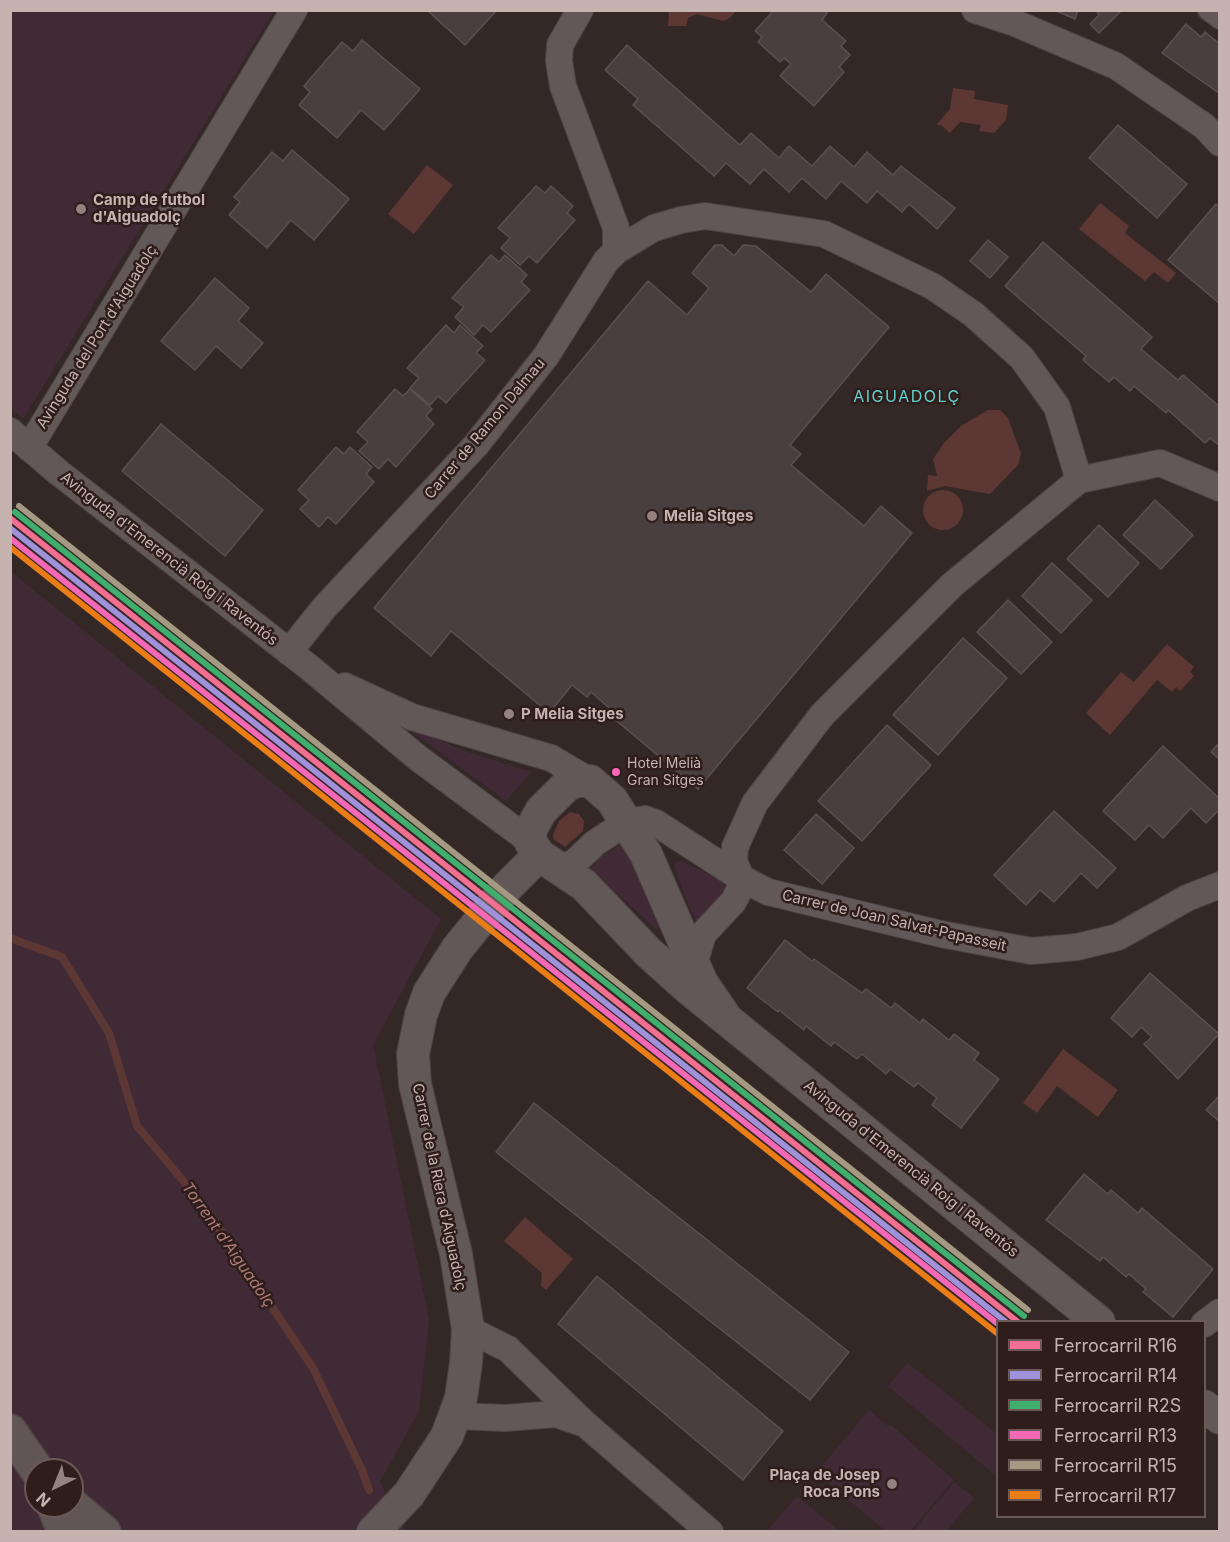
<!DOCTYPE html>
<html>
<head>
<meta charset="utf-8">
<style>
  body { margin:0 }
  #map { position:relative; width:1230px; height:1542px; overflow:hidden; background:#342827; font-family:Inter,sans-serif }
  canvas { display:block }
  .frame { position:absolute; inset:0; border:12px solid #c6b3b0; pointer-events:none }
  .legend { position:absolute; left:996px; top:1320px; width:210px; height:198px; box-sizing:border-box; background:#2e1d1b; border:2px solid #6b5957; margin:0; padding:8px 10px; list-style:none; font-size:18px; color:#c6b3b0 }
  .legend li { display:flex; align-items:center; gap:12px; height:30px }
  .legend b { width:30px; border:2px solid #6b5957 }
  .north { position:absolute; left:24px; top:1458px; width:60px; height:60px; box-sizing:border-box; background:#2e1d1b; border:2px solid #6b5957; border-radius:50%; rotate:223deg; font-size:16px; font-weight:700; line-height:24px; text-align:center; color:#c6b3b0 }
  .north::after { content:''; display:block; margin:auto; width:21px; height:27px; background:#938280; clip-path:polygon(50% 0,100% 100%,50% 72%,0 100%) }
</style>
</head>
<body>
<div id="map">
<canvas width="1230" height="1542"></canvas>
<div class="frame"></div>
<ul class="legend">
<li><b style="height:8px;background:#f36f91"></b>Ferrocarril R16</li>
<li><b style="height:8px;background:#9f92da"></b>Ferrocarril R14</li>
<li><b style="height:8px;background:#40af6e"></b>Ferrocarril R2S</li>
<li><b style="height:8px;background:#f568b5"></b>Ferrocarril R13</li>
<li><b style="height:8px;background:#a59982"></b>Ferrocarril R15</li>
<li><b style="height:8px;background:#eb7d17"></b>Ferrocarril R17</li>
</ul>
<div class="north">N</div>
</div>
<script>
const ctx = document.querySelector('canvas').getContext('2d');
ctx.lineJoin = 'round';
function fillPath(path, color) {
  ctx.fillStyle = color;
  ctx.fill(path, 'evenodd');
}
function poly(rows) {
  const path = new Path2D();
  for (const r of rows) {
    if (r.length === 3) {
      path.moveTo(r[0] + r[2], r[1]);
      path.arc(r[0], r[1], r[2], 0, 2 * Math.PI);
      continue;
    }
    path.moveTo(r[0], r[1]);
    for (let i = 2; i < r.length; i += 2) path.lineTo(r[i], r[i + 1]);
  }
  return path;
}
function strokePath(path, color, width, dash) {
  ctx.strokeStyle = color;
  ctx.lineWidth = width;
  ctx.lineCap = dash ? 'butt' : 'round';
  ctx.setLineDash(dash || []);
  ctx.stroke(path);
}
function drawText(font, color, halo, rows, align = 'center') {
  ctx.font = font + ' Inter,sans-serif';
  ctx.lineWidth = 5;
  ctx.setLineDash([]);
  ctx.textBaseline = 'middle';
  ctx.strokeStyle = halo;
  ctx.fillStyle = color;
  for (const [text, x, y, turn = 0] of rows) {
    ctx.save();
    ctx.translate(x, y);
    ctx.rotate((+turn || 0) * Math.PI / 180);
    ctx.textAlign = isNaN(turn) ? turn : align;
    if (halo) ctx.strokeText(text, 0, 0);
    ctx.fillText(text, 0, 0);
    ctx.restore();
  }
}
fillPath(poly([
  [10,11,274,11,23,419,10,408],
  [10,571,441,919,373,1045,429,1319,419,1411,380,1482,406,1531,11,1531],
  [36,1470,72,1470,72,1506,36,1506],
  [400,723,462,750,531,772,506,801],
  [621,844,627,844,660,926,657,930,591,870,598,859],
  [681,861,724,881,725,886,724,895,699,921,696,921,688,904,675,869,674,865],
  [908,1363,997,1434,997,1470,994,1474,888,1386],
  [869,1410,888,1426,890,1424,954,1480,910,1531,886,1531,816,1473],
  [954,1482,974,1498,946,1531,913,1531],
  [797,1496,839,1531,768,1530]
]), '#402a35');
fillPath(poly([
  [669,11,669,10,736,11,730,18,723,21,697,14,688,18,686,26,668,26],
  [953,88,975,91,974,99,1008,105,1006,120,994,133,979,131,981,125,960,122,950,133,941,125,939,126,937,124,950,109],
  [427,165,453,185,414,234,388,214],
  [1100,203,1129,226,1125,233,1176,273,1168,283,1154,272,1145,281,1079,229],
  [988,410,1000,410,1008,418,1021,454,1018,465,990,494,944,486,927,491,928,475,937,476,933,459,944,443,961,426],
  [943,510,20],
  [1167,644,1194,667,1190,672,1194,676,1180,691,1176,687,1172,692,1157,680,1110,735,1086,713,1121,672,1134,682],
  [570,812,579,814,584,821,583,831,565,847,554,840,553,835,559,821],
  [1063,1049,1118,1090,1098,1117,1057,1086,1037,1113,1023,1103],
  [525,1217,573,1259,546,1290,541,1286,542,1273,504,1241]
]), '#5c3734');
strokePath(poly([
  [10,938,62,957,109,1033,137,1126,202,1203,313,1368,362,1470,369,1490]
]), '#5c3734', 8);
const building = poly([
  [427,10,497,10,465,45,427,10],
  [774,10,825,10,827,13,822,20,846,41,841,46,850,55,839,67,844,72,814,106,780,76,791,64,784,58,780,62,758,42,762,37,755,31,774,10],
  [1054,10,1078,10,1075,19,1054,10],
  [1096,10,1122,10,1099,33,1090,24,1099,15,1096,10],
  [1186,24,1201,37,1205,32,1220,44,1220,94,1162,53,1186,24],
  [362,40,420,89,384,130,361,110,337,138,299,105,310,92,304,86,342,42,353,51,362,40],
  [627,45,740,145,751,133,779,158,789,146,812,166,830,146,854,167,867,152,893,175,901,166,955,208,937,229,909,204,902,212,877,191,867,203,841,181,826,199,802,178,789,192,764,169,750,184,726,163,714,176,633,105,638,99,605,70,627,45],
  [1118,125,1187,184,1157,218,1089,158,1118,125],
  [292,150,349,199,314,240,291,220,267,248,229,215,240,202,234,197,272,152,283,161,292,150],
  [536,186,545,193,551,186,573,206,567,213,575,220,537,263,529,256,520,265,501,248,510,238,498,228,536,186],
  [1216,204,1220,207,1220,304,1168,260,1216,204],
  [988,240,1008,257,990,278,970,261,988,240],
  [1043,242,1152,337,1141,349,1178,380,1183,375,1220,407,1220,446,1210,438,1205,443,1168,410,1166,413,1134,386,1130,391,1114,377,1109,382,1083,360,1086,356,1005,286,1043,242],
  [715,245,722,245,734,256,743,245,756,246,811,292,826,274,889,327,790,445,801,454,791,465,864,526,881,506,912,533,698,789,612,717,615,713,591,692,587,697,572,685,549,713,451,631,431,656,374,608,648,281,687,315,709,288,692,273,715,245],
  [491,255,499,262,505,255,527,275,521,282,530,290,491,332,483,325,474,335,455,317,464,307,452,298,491,255],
  [215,278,249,308,238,321,263,343,241,368,216,346,195,370,161,341,215,278],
  [446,325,454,333,460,325,483,346,476,353,485,360,446,403,438,396,430,405,410,388,419,378,407,368,446,325],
  [395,389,403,396,410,389,432,409,426,416,434,424,396,467,388,459,379,469,359,451,368,442,357,432,395,389],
  [161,424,263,510,225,556,122,471,161,424],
  [336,447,344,454,350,447,372,467,366,474,374,482,336,524,328,517,319,527,300,509,309,500,298,490,336,447],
  [1155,500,1193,535,1161,569,1123,535,1155,500],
  [1099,525,1139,563,1108,597,1067,559,1099,525],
  [1052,563,1092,600,1061,633,1022,596,1052,563],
  [1008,600,1052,642,1021,674,977,632,1008,600],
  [963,638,1007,678,938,755,893,715,963,638],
  [887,725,931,765,862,841,818,801,887,725],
  [1220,742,1220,760,1211,752,1220,742],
  [1163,746,1220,799,1220,809,1206,823,1191,808,1163,838,1149,825,1135,840,1103,811,1163,746],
  [1054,811,1116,868,1097,888,1081,873,1054,902,1040,890,1026,905,994,875,1054,811],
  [816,814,854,848,822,884,784,850,816,814],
  [785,940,812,961,814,959,862,993,866,989,891,1008,895,1003,920,1023,923,1019,949,1040,954,1034,979,1053,974,1060,999,1079,961,1128,932,1105,937,1098,918,1083,914,1087,890,1069,886,1074,862,1054,857,1059,834,1042,831,1046,806,1026,804,1030,779,1010,778,1012,747,988,785,940],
  [1150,973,1219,1034,1178,1079,1144,1044,1152,1037,1141,1027,1132,1037,1111,1018,1150,973],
  [1220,1095,1220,1122,1206,1110,1220,1095],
  [534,1103,849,1352,810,1400,496,1152,534,1103],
  [1084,1174,1108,1194,1111,1190,1138,1213,1142,1208,1213,1269,1173,1317,1143,1292,1146,1289,1129,1274,1126,1277,1103,1257,1100,1261,1046,1220,1084,1174],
  [597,1276,783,1431,743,1480,558,1324,597,1276]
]);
fillPath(building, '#4a3f3f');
strokePath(building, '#5c504f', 1.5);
const pedestrian = poly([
  [1208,10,1220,19]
]);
const minor = poly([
  [580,10,560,45,559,61,563,86,616,228,616,251],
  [975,10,1015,23,1116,66,1204,126,1220,143],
  [10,431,58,472,310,668,418,758,530,841],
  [29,448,294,10],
  [289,652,324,608,476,445,546,356,606,261,616,251,654,228,681,220,705,216,824,234,932,286,973,314,1022,358,1057,407,1079,480],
  [345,686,412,717,551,758,590,781],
  [561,868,575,862,595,843,627,822,645,819,656,823,741,878,768,892,941,934,1031,951,1077,947,1118,937,1187,898,1220,885],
  [694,965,703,934,733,902,739,891,741,878,734,861,735,847,755,803,822,715,952,585,1079,480,1160,463,1220,488],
  [1204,1324,1220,1312],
  [468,1329,508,1349,584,1423,710,1532],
  [456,1416,505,1418,556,1414,582,1423]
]);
const tertiary = poly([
  [724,1015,702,983,646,854,612,800,590,781,576,781,566,786,541,811,531,829,530,841,539,855,584,885,648,952,688,988,1099,1322],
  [1204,1406,1220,1418],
  [373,1532,409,1494,447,1436,461,1398,466,1363,468,1329,456,1254,415,1084,413,1054,421,1015,429,993,457,949,508,886,539,855]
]);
const secondary = poly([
  [10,1431,37,1470],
  [72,1505,104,1532],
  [54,1506,64,1532]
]);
strokePath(pedestrian, '#4d4443', 22);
strokePath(minor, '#4d4443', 28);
strokePath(tertiary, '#4d4443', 34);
strokePath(secondary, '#4d4443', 36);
strokePath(pedestrian, '#625857', 20);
strokePath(minor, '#625857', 26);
strokePath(tertiary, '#625857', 32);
strokePath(secondary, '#615655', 33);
strokePath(poly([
  [10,518,1018,1322]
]), '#f36f91', 6);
strokePath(poly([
  [10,528,1006,1322]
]), '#9f92da', 6);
strokePath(poly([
  [15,512,1024,1316]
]), '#40af6e', 6);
strokePath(poly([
  [10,538,998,1324]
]), '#f568b5', 6);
strokePath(poly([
  [19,506,1028,1310]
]), '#a59982', 6);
strokePath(poly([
  [10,547,998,1334]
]), '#eb7d17', 6);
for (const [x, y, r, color] of [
  [81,209,6,"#938280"],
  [652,516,6,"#938280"],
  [509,714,6,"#938280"],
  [616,772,5,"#fa66b7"],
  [892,1484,6,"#938280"]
]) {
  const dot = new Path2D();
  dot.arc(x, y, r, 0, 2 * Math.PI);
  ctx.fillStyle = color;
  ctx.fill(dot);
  strokePath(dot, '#2e1d1b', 2);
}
drawText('14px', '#c6b3b0', '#2e1d1b', [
  ["Hotel Melià",627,764],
  ["Gran Sitges",627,781]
], 'left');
drawText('bold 15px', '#c6b3b0', '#2e1d1b', [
  ["Camp de futbol",93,200],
  ["d'Aiguadolç",93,217],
  ["Melia Sitges",664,516],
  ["P Melia Sitges",521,714],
  ["Plaça de Josep",880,1475,"right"],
  ["Roca Pons",880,1492,"right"]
], 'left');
drawText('15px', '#c6b3b0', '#2e1d1b', [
  ["Avinguda del Port d'Aiguadolç",97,337,-58],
  ["Carrer de Ramon Dalmau",485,429,-50],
  ["Avinguda d'Emerencià Roig i Raventós",169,559,38],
  ["Carrer de Joan Salvat-Papasseit",894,921,13],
  ["Avinguda d'Emerencià Roig i Raventós",911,1169,39],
  ["Carrer de la Riera d'Aiguadolç",439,1187,78]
]);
ctx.letterSpacing = '1.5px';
drawText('16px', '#5ed2cd', '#2e1d1b', [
  ["AIGUADOLÇ",907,397]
]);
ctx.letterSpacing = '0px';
drawText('italic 16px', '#ae7c78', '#2e1d1b', [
  ["Torrent d'Aiguadolç",228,1245,55]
]);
</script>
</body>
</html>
